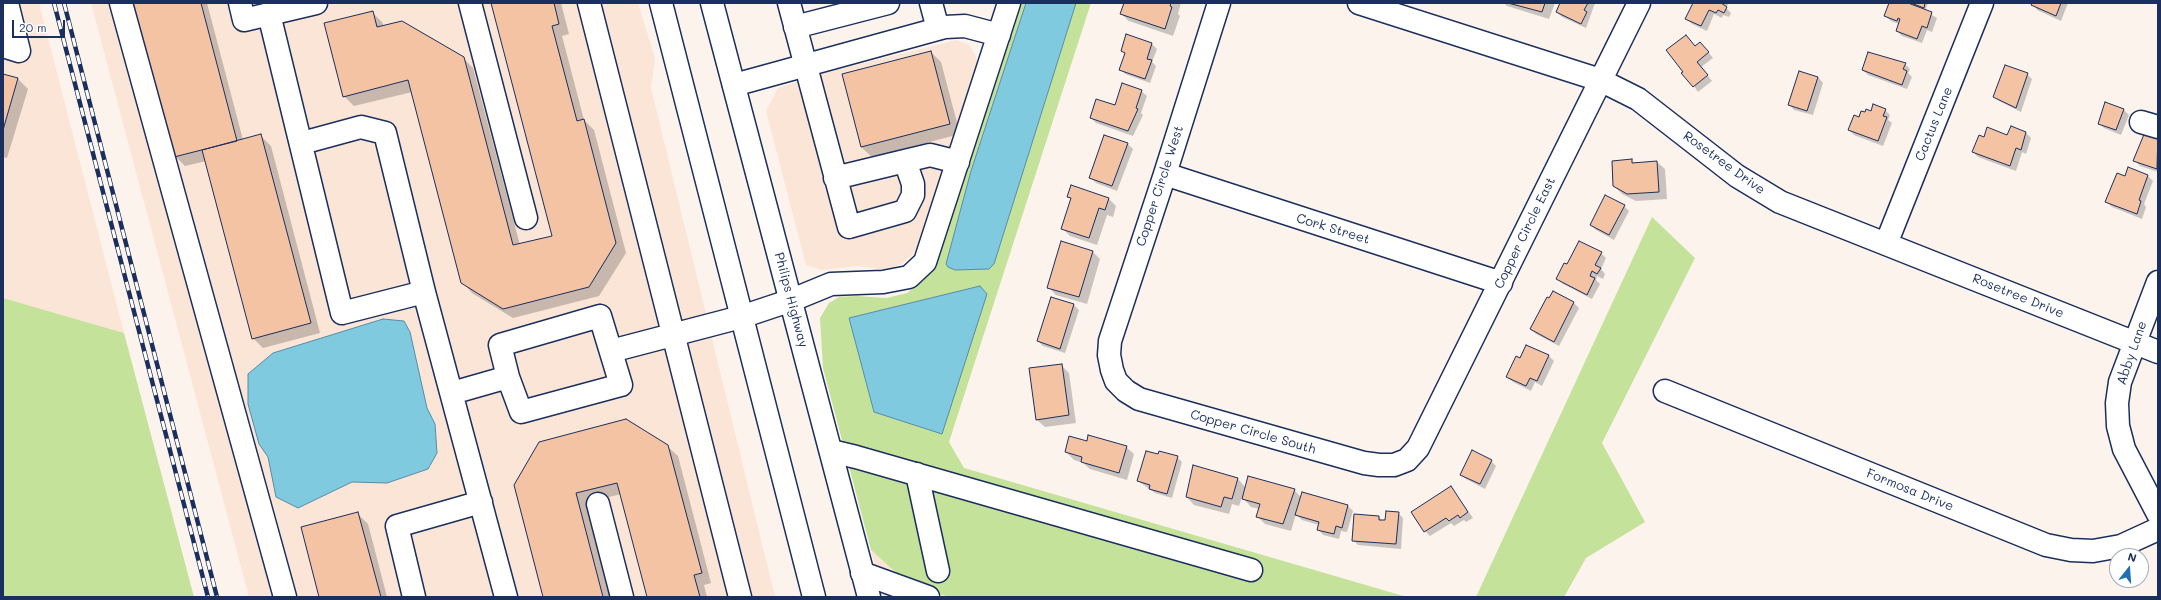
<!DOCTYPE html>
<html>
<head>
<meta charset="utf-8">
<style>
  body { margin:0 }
  #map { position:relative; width:2161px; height:600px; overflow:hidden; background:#fdf3ed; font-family:Mali,sans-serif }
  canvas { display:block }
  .frame { position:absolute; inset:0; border:4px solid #1b2f5e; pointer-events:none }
  .north { position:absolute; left:2109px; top:548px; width:40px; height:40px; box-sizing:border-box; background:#fff; border:1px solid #a4acbf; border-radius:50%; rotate:17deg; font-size:11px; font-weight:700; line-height:16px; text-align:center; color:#1b2f5e }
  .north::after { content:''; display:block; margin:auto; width:14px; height:18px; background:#1f6fb2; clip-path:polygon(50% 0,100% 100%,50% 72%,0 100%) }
  .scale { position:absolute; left:12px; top:20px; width:53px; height:18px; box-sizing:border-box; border:2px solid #1b2f5e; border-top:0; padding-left:5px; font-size:12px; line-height:14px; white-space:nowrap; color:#1b2f5e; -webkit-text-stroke:3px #fff; paint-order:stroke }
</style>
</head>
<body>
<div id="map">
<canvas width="2161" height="600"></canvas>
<div class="frame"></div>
<div class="north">N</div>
<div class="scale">20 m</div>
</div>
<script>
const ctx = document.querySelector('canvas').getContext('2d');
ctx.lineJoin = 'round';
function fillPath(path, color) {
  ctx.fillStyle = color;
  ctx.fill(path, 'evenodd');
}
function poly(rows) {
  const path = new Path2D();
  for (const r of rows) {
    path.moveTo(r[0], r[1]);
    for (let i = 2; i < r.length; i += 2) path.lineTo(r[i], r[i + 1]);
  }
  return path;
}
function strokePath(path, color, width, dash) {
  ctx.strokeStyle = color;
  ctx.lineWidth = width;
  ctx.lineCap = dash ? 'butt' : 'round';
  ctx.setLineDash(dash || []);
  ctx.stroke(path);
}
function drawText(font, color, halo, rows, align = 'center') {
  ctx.font = font + ' Mali,sans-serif';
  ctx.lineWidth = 4;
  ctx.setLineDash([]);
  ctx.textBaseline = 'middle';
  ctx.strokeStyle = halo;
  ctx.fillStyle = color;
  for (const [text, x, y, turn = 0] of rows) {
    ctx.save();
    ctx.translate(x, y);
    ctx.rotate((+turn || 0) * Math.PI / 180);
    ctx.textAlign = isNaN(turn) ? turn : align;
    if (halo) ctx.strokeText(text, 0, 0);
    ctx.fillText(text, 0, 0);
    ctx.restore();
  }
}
fillPath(poly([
  [3,3,39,3,124,333,3,298],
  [91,3,638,3,655,58,651,88,775,597,249,597],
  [957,40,969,45,976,56,978,67,920,247,902,264,887,270,858,266,821,270,806,265,766,111,778,88,832,71],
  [871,550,911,586,950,597,883,597]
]), '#fae5d7');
fillPath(poly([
  [1019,3,1026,3,971,171,994,264,1076,3,1091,3,949,442,964,468,1407,597,950,597,911,586,871,550,823,368,820,318,829,303,839,297,856,296,887,298,907,293,924,280,935,262],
  [1652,217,1695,258,1602,443,1645,522,1586,558,1564,597,1476,597],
  [3,298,124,333,194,597,3,597]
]), '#c4e29a');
const water = poly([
  [1026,3,1076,3,994,264,989,269,955,270,948,267,946,264,971,171,1026,3],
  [980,286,987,294,942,434,874,412,849,318,980,286],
  [383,319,404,321,410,332,427,408,435,424,437,453,428,469,387,483,352,482,298,508,276,497,268,457,259,444,248,404,248,374,273,353,383,319]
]);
fillPath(water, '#7fcade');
strokePath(water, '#578cab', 1);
fillPath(poly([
  [134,3,207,3,243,140,261,136,271,146,320,333,263,348,253,338,206,161,185,166,175,156],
  [492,3,561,3,569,34,562,36,584,120,594,130,626,253,599,296,513,318,472,293,462,282,412,92,354,106,344,96,372,12,382,22,384,27,463,58,473,68,520,245,553,237],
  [1125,3,1181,3,1178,14,1180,16,1173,36,1129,21,1121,14],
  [1504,3,1555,3,1549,19,1507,6],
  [1561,3,1595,3,1586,28,1562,17,1557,12],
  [1694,3,1729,3,1726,8,1731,13,1729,17,1723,15,1722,18,1714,14,1707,31,1692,24,1686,18],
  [1890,3,1928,3,1925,11,1937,18,1932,32,1927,30,1922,43,1902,36,1897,31,1899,24,1891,21,1885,16],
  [2033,3,2068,3,2061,21,2037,10],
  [1127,36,1152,44,1157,49,1152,62,1156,66,1150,83,1125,74,1120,69,1125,54,1122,51],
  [1695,47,1705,48,1713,58,1701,67,1712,81,1698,92,1685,72],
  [931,52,941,62,960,134,872,157,861,147,843,74],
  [1905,64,1910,69,1908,73,1912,77,1907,89,1868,75,1863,70],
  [2027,74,2032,79,2021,112,1999,101,1994,96],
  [3,75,18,79,28,89,7,158,3,157],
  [1818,77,1823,83,1813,115,1794,110,1789,104],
  [1141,91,1147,96,1141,113,1143,115,1133,136,1096,123,1091,118],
  [2105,103,2124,110,2129,115,2121,135,2104,128,2099,123],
  [1885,110,1890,115,1888,120,1892,123,1883,146,1854,135,1849,130,1859,118,1871,112],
  [2012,128,2026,133,2031,138,2026,154,2022,152,2016,171,1978,157,1973,152,2008,137],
  [2158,133,2158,172,2140,166,2135,161],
  [1105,136,1128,144,1133,149,1117,191,1096,183,1091,178],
  [1631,160,1634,163,1657,162,1665,169,1667,199,1636,201,1622,194,1614,186],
  [2128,169,2148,176,2153,181,2144,204,2146,207,2142,219,2112,207,2107,202,2126,177],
  [1068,196,1108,198,1116,206,1113,217,1107,215,1097,245,1070,236,1062,228,1072,200],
  [1624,206,1629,211,1614,240,1596,230,1591,225],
  [1093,252,1100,259,1087,304,1056,295,1048,287],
  [1601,253,1606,258,1601,269,1605,274,1603,279,1597,276,1596,280,1600,284,1592,299,1563,284,1558,279,1568,266],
  [1553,292,1574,303,1579,308,1559,346,1536,334,1531,329],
  [1074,305,1079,310,1065,353,1043,346,1038,341],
  [1527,346,1549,356,1554,361,1542,386,1535,382,1531,391,1513,382,1507,377],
  [1061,365,1069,373,1076,423,1045,427,1037,420],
  [1088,442,1126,447,1134,454,1127,480,1090,469,1083,463,1074,460,1066,452],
  [667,446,678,456,711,583,704,585,707,597,648,597,621,494,586,503,610,597,544,597,515,485],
  [1159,456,1177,457,1182,462,1172,498,1155,493,1138,481],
  [1491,461,1496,466,1485,489,1466,479,1461,474],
  [1237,478,1246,488,1294,490,1301,497,1348,506,1353,511,1347,532,1341,531,1339,539,1323,535,1318,529,1319,525,1302,520,1296,514,1291,531,1265,524,1258,517,1260,509,1251,507,1242,497,1239,506,1232,504,1229,514,1194,505,1187,497],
  [1451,487,1473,518,1466,522,1464,520,1454,526,1451,523,1430,536,1425,531],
  [1398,513,1403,518,1401,549,1358,545,1353,540,1379,517,1382,521,1386,521],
  [358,514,368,524,387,597,320,597]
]), '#0003');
const building = poly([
  [133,3,201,3,237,141,174,157,133,3],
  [491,3,554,3,559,24,552,26,577,121,584,119,616,243,589,287,503,309,461,283,408,80,343,97,324,23,373,11,377,27,402,21,464,57,513,245,552,236,491,3],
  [1124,3,1171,3,1170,6,1172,7,1165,29,1120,14,1124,3],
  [1508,3,1545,3,1542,12,1508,3],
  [1560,3,1588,3,1584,10,1587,12,1581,24,1556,12,1560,3],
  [1693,3,1721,3,1727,7,1724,13,1718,10,1716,13,1709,10,1701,26,1685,19,1693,3],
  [1889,3,1908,3,1932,12,1927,28,1922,26,1917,39,1896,31,1900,19,1898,18,1897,21,1884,16,1889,3],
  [1911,3,1925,3,1924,8,1911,3],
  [2032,3,2061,3,2056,16,2031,5,2032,3],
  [1126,34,1152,43,1147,59,1152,60,1145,79,1119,70,1125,53,1121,51,1126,34],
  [1686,35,1695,46,1700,42,1709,52,1697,62,1708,75,1693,87,1681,73,1683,72,1666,50,1686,35],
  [931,51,950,124,861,147,842,74,931,51],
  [1868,52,1906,63,1903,69,1907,71,1902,85,1862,70,1868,52],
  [2005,65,2028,73,2016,108,1993,97,2005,65],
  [1799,71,1818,77,1807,111,1788,105,1799,71],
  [3,74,18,78,3,130,3,74],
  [1122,83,1142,90,1136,108,1138,109,1128,131,1090,118,1096,99,1115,105,1122,83],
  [2105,102,2124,109,2116,130,2098,124,2105,102],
  [1873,104,1886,109,1883,116,1887,117,1878,141,1848,130,1854,115,1859,117,1861,111,1865,112,1866,109,1871,111,1873,104],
  [2011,126,2026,132,2021,150,2016,148,2010,166,1972,152,1979,135,1984,137,1987,127,2007,135,2011,126],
  [2147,127,2158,132,2157,169,2133,161,2147,127],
  [261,134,311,323,252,339,202,150,261,134],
  [1104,135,1128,143,1112,186,1089,178,1104,135],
  [1632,159,1632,163,1657,161,1659,192,1627,194,1613,186,1612,161,1632,159],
  [2128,167,2148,175,2139,200,2141,201,2137,214,2105,202,2117,173,2125,176,2128,167],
  [1071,185,1109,198,1105,210,1099,208,1089,238,1061,229,1071,198,1067,197,1071,185],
  [1605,195,1625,205,1609,235,1590,225,1605,195],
  [1061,241,1093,251,1079,297,1047,288,1061,241],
  [1579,241,1602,252,1595,265,1601,268,1597,274,1592,271,1590,276,1595,278,1587,295,1556,279,1564,263,1567,264,1579,241],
  [1553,291,1574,302,1554,342,1530,329,1547,297,1549,298,1553,291],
  [1051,297,1074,304,1060,349,1037,341,1051,297],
  [1526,345,1549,355,1537,381,1530,378,1526,386,1506,377,1516,356,1520,358,1526,345],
  [1062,364,1069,415,1036,420,1029,368,1062,364],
  [626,419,668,445,702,573,694,575,700,597,647,597,617,483,576,493,603,597,543,597,514,485,539,442,626,419],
  [1088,435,1127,446,1119,473,1081,462,1082,457,1065,452,1069,436,1087,441,1088,435],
  [1472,450,1492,460,1480,484,1460,475,1472,450],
  [1146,451,1158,454,1159,451,1178,456,1167,494,1149,489,1150,485,1137,481,1146,451],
  [1193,465,1238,478,1232,499,1224,497,1221,507,1186,497,1193,465],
  [1248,476,1295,489,1283,524,1256,517,1260,504,1242,499,1248,476],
  [1451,486,1468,512,1460,518,1458,515,1449,521,1446,518,1424,532,1411,512,1451,486],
  [1302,492,1348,505,1342,528,1336,526,1334,534,1317,530,1319,522,1295,515,1302,492],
  [1386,511,1399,512,1396,544,1352,541,1354,514,1379,516,1379,520,1385,520,1386,511],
  [358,512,381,597,319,597,301,527,358,512]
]);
fillPath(building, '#f4c3a4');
strokePath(building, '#1b2f5e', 1);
const minor = poly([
  [121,3,285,597],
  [240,3,244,20,316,3],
  [470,3,526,218],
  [589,3,740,597],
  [789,3,849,227,905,211,913,195,913,184,905,161,930,155,958,162],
  [931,3,938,29],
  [1219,3,1165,174,1110,341,1109,355,1112,370,1116,381,1126,391,1139,399,1364,463,1379,465,1394,465,1407,460,1418,448,1639,3],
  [1359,3,1600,80,1638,99,1737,176,1780,202,2158,352],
  [269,14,342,313,424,292,385,133,361,127,302,143],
  [795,27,888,3],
  [3,46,19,51,7,3],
  [734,85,945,27,965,26,999,35],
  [2141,122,2158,127],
  [1165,174,1501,283],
  [835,178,905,161],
  [1886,244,1982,3],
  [2158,282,2120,382,2117,403,2118,426,2124,449,2158,514],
  [424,292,506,597],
  [600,316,621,385,521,412,508,377,500,345,600,316],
  [611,351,741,317,792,300,831,284,883,282,909,277,925,262,1009,3],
  [1665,391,2046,545,2071,550,2093,551,2121,546,2158,529],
  [452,393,508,377],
  [831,451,856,457,1251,570],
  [917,474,938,571],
  [598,504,622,597],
  [862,573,928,597],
  [414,597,397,526,481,502]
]);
const major = poly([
  [661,3,814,597],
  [712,3,869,597]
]);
strokePath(minor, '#1b2f5e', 25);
strokePath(major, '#1b2f5e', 25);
strokePath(minor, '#fff', 22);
strokePath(major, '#fff', 22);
const rail = poly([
  [54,3,208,597],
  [64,3,217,597]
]);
strokePath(rail, '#1b2f5e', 4.5);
strokePath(rail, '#fff', 3, [9]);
drawText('13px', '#1b2f5e', '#fff', [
  ["Cactus Lane",1934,124,-68],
  ["Rosetree Drive",1724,163,36],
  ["Copper Circle West",1160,186,-72],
  ["Cork Street",1333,229,17],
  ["Copper Circle East",1525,233,-64],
  ["Rosetree Drive",2018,296,22],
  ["Philips Highway",791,300,75],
  ["Abby Lane",2132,353,-71],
  ["Copper Circle South",1253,432,16],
  ["Formosa Drive",1910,490,22]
]);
</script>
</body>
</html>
